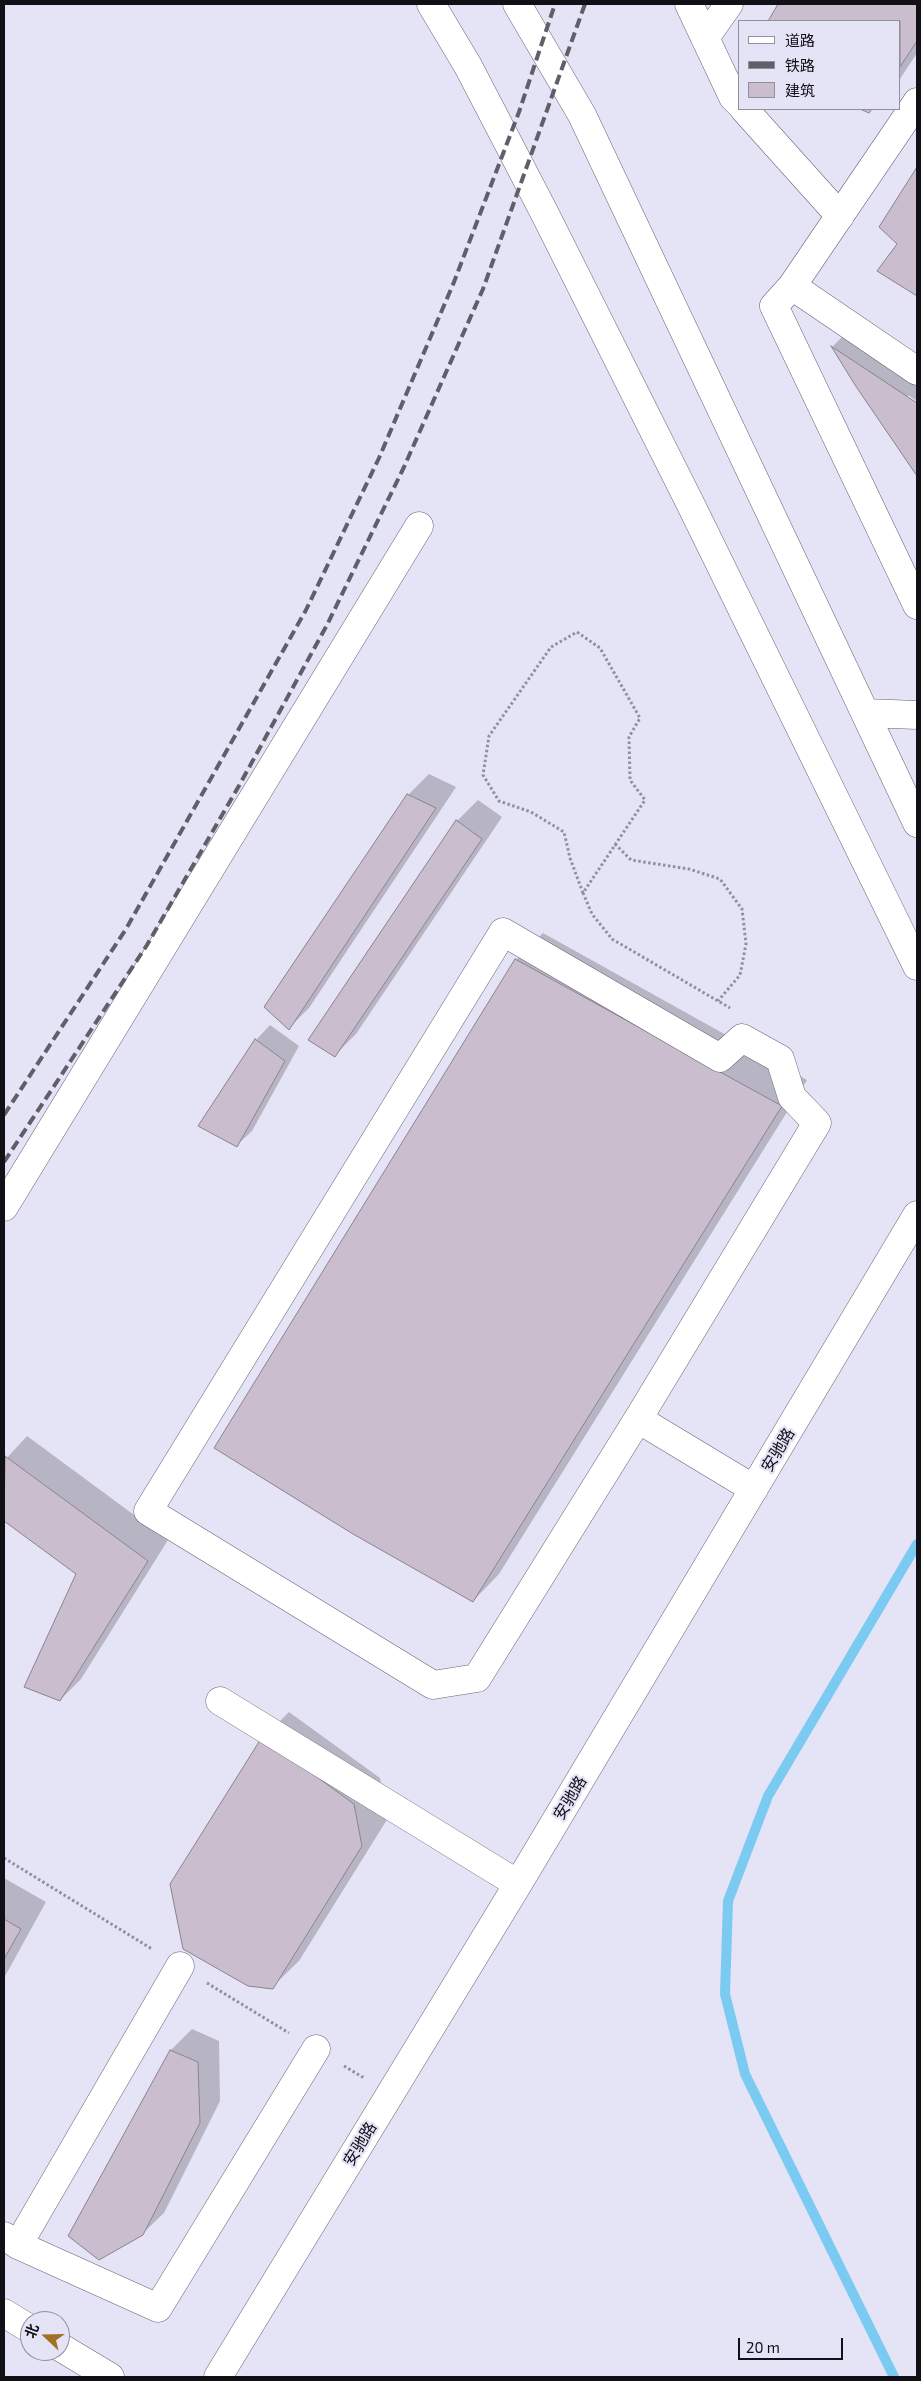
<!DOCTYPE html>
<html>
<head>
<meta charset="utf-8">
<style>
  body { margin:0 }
  #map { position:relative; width:921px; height:2381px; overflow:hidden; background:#e5e3f6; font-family:"Exo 2","Noto Sans SC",sans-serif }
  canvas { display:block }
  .frame { position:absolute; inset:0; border:5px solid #111016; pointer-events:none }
  .legend { position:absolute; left:738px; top:20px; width:162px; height:90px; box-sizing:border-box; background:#e5e3f6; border:1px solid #908f9c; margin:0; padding:6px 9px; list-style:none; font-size:15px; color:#111016 }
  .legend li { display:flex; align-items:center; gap:10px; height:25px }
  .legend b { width:25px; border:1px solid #908f9c }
  .north { position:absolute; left:20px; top:2311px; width:50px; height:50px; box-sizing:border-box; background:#e5e3f6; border:1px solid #908f9c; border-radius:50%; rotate:291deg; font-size:14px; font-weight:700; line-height:20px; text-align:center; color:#111016 }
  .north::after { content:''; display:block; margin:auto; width:18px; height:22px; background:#a07324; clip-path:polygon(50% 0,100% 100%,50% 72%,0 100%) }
  .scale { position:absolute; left:738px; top:2338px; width:105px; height:22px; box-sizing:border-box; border:2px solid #111016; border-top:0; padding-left:6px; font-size:15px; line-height:18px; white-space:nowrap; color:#111016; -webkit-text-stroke:4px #e5e3f6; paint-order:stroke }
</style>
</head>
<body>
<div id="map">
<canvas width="921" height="2381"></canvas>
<div class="frame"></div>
<ul class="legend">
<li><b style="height:6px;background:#fff"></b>道路</li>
<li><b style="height:6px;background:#5f5e69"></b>铁路</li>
<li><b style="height:14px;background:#cabdcd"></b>建筑</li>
</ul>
<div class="north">北</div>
<div class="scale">20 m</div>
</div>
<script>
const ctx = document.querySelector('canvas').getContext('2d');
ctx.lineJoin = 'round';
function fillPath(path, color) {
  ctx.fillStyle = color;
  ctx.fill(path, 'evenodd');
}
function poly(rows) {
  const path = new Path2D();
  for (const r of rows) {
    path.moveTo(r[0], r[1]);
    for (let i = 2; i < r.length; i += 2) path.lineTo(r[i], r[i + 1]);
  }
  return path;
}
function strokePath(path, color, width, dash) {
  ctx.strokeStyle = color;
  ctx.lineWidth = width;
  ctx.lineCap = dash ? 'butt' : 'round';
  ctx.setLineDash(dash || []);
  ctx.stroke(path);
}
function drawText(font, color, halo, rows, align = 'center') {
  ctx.font = font + ' "Exo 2","Noto Sans SC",sans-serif';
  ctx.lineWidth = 4.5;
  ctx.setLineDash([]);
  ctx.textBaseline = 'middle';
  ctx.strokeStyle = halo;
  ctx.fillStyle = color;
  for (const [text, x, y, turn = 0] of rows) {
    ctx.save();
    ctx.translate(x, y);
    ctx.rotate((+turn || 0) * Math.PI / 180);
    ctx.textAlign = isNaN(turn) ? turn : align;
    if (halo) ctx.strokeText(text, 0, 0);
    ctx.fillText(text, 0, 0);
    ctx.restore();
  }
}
fillPath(poly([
  [779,4,917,4,917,53,900,79,900,21,769,21],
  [917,169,917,295,878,271,898,244,881,226],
  [858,321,917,359,917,401,908,395,908,398,917,404,917,473,833,346],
  [429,774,456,787,309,1008,289,1028,408,795],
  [478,800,502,817,356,1034,335,1055,457,821],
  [543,933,807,1080,499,1574,473,1601,216,1447,516,960],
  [270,1025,299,1046,252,1131,237,1145,256,1040],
  [27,1436,168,1540,81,1679,60,1700,78,1573,4,1520,4,1461],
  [289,1712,380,1778,388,1818,299,1961,272,1987,263,1738],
  [4,1878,46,1902,4,1978],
  [192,2029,219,2041,220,2101,164,2213,142,2234,171,2050]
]), '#0003');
strokePath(poly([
  [894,2377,745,2074,725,1994,728,1901,768,1796,917,1544]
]), '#7bcaf1', 10);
const building = poly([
  [778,4,917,4,917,41,900,67,900,21,768,21,778,4],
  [860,109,872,109,869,113,860,109],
  [917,167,917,296,877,271,897,244,879,227,917,167],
  [831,346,917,403,917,476,855,385,831,346],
  [407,794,436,808,289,1030,264,1007,407,794],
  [456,820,482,839,335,1057,308,1040,456,820],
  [515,959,782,1106,473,1602,353,1534,214,1448,515,959],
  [255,1039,285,1061,237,1147,198,1126,255,1039],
  [5,1456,148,1561,60,1701,24,1687,76,1574,4,1521,5,1456],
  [262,1737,354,1804,362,1846,273,1989,248,1986,183,1949,170,1884,262,1737],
  [4,1919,21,1929,4,1959,4,1919],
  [170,2050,198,2062,200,2123,143,2235,99,2260,68,2236,170,2050]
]);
fillPath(building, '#cabdcd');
strokePath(building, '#8c818f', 1);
const minor = poly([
  [431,4,468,66,545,214,690,503,917,966],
  [517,4,582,115,917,823],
  [689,4,733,97,740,104],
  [705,38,729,4],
  [744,109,840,216],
  [792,286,917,102],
  [917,371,792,286,774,306,917,605],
  [866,713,917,715],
  [4,1207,419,526],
  [638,1419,817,1123,792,1097,780,1059,742,1038,720,1058,503,932,148,1511,433,1685,477,1678,638,1419,754,1489],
  [220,1701,518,1884],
  [4,2236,18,2245,180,1966],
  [18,2245,158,2308,316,2049],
  [4,2313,30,2329],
  [60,2347,110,2377],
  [218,2377,518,1884,917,1215]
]);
strokePath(minor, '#666475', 29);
strokePath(poly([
  [615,844,631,860,689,869,720,879,742,909,746,944,740,975,718,1001],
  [583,893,570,858,564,832,531,812,499,801,483,775,489,736,551,647,577,632,600,648,640,718,629,737,630,780,645,800,583,893,592,914,612,939,730,1008],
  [4,1858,152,1949],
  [207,1983,289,2033],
  [344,2066,364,2078]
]), '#918f9d', 3, [2.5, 2.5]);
strokePath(minor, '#fff', 28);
strokePath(poly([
  [4,1115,126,929,306,610,379,458,454,282,519,112,555,4],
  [4,1162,147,945,240,784,327,625,404,467,483,289,585,4]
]), '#5f5e69', 4, [10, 5]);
drawText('16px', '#111016', '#e5e3f6', [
  ["安驰路",778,1450,-59],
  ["安驰路",570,1798,-59],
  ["安驰路",360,2144,-59]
]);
</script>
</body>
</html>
